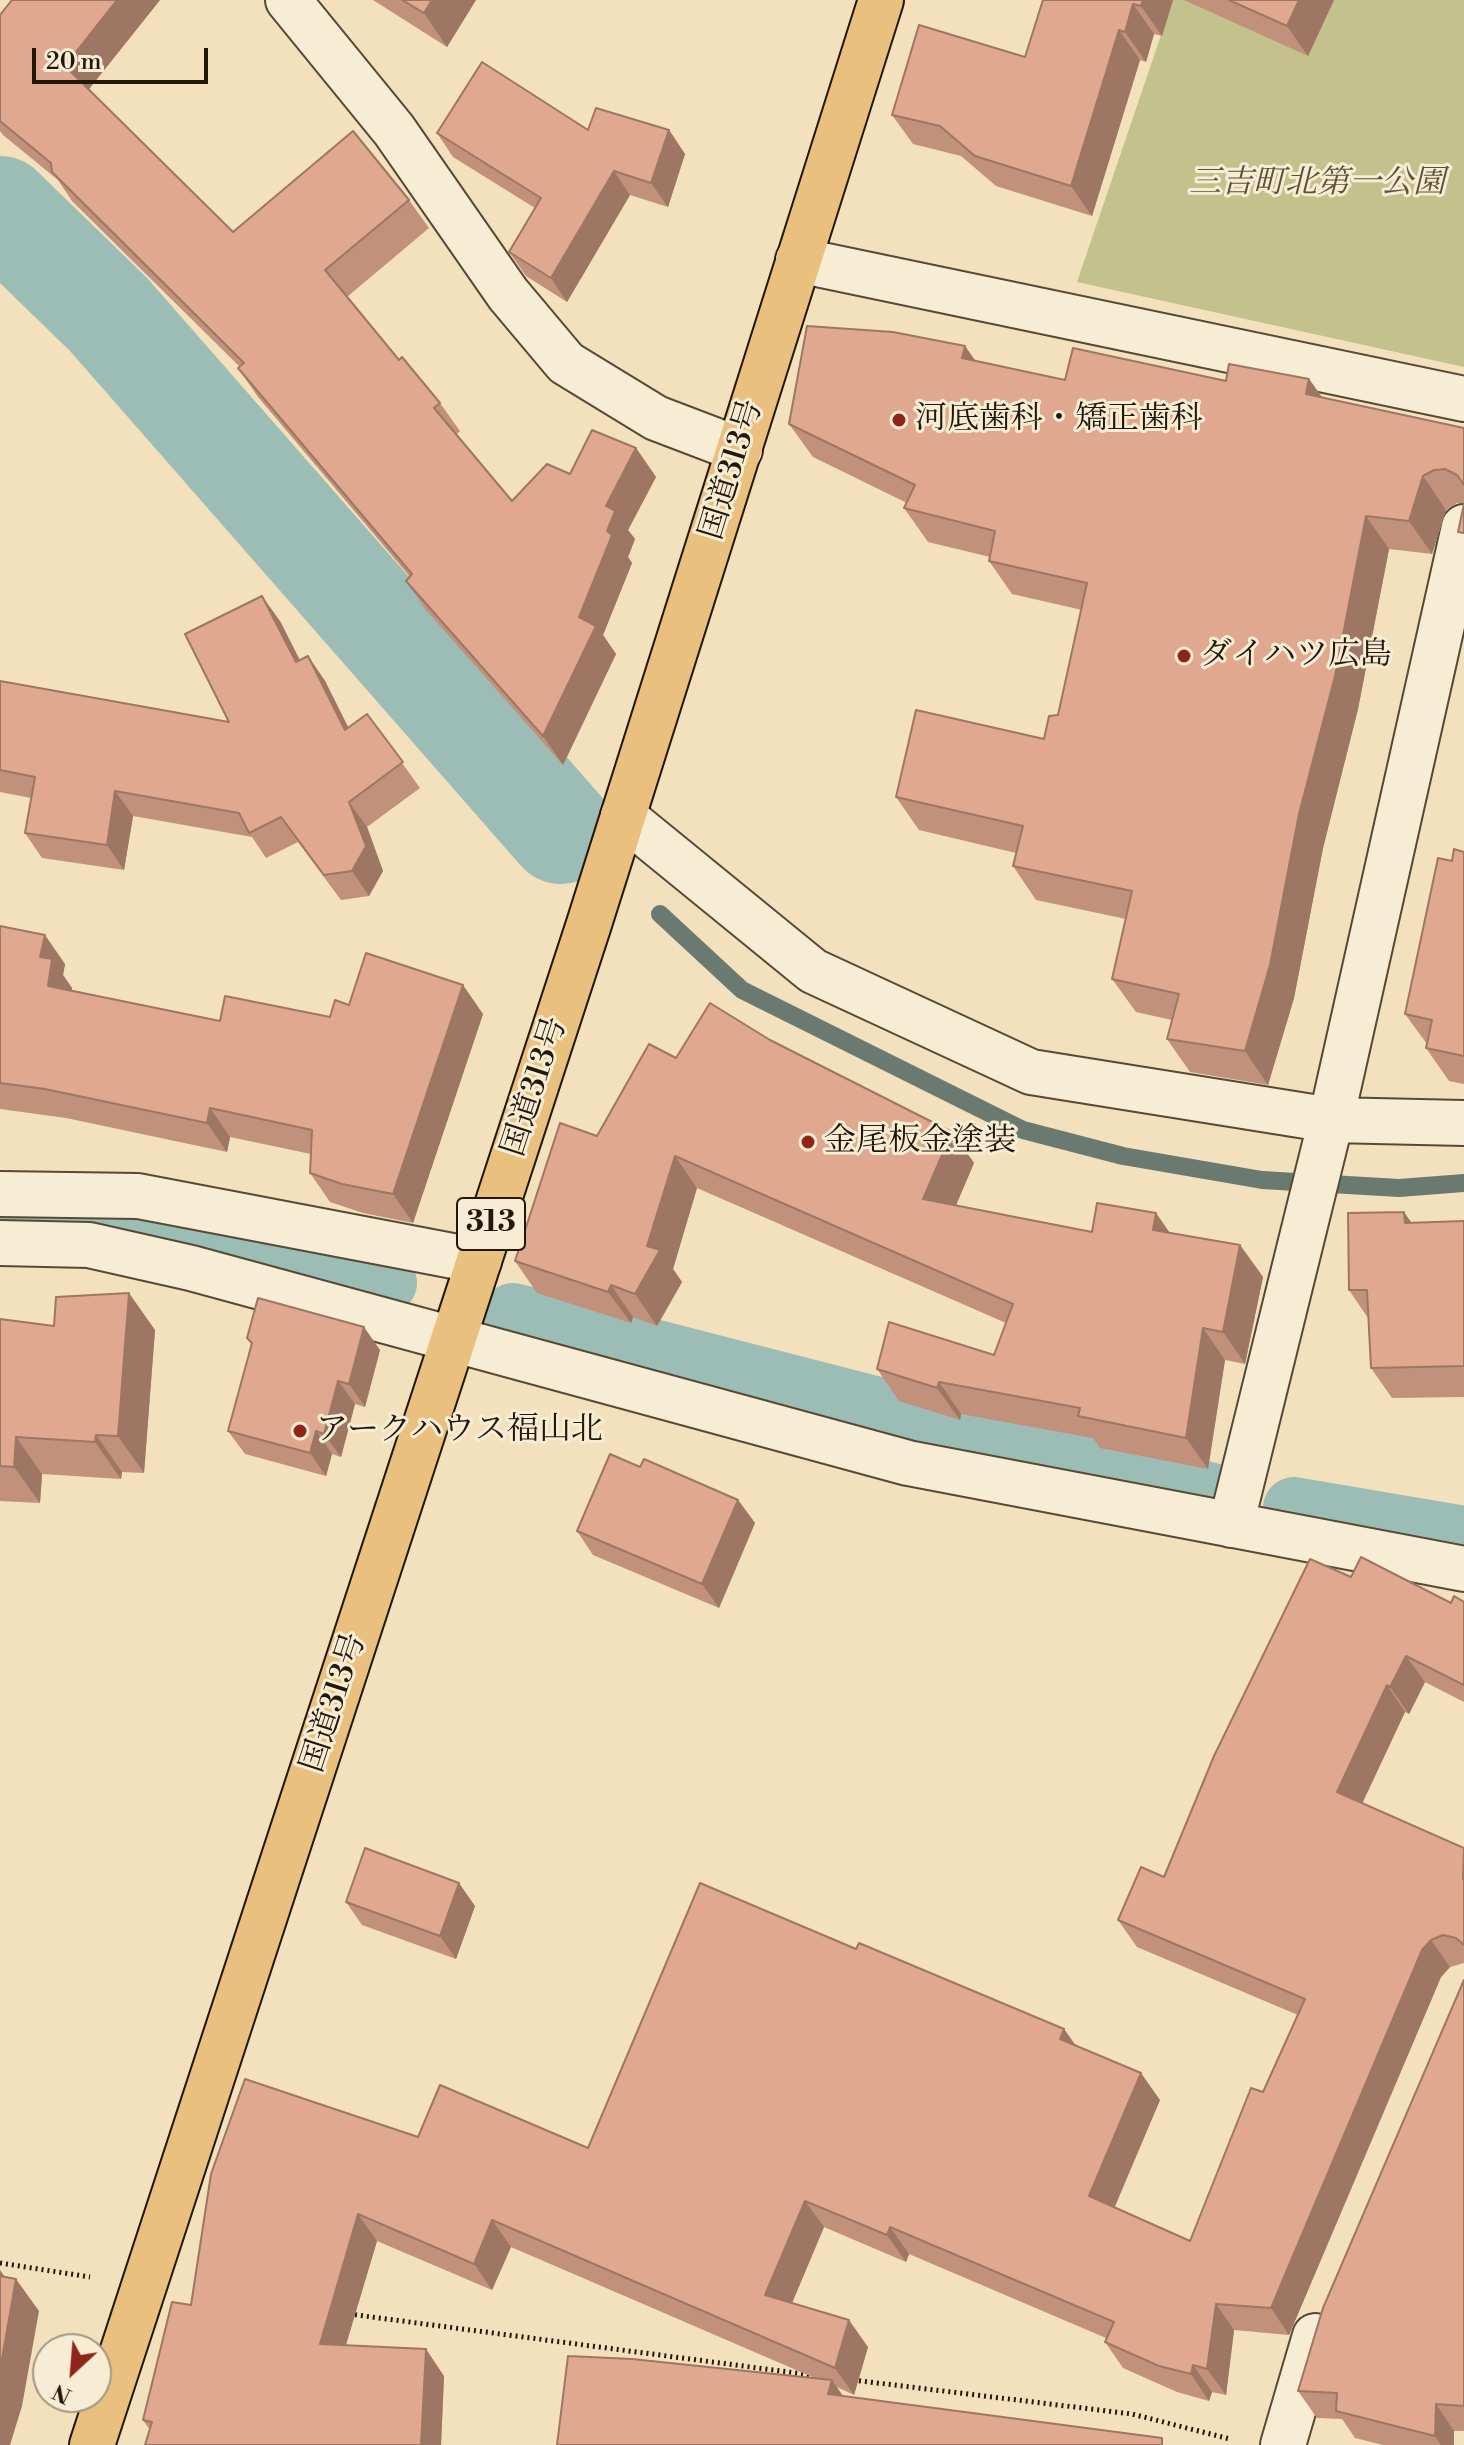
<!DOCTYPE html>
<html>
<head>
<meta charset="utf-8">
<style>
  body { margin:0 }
  #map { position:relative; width:1464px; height:2445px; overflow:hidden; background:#f3e1bd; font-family:"Libre Bodoni",serif }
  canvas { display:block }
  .north { position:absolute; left:32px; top:2333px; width:80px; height:80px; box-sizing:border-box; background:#f7ecd4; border:2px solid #a29783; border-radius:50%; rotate:206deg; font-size:22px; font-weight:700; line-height:32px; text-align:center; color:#22180a }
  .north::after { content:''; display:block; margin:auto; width:28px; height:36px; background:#8f2418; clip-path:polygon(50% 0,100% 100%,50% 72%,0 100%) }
  .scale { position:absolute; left:32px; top:48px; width:176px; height:36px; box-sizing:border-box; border:4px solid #22180a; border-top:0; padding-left:10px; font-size:24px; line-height:28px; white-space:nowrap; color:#22180a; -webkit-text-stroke:6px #f7ecd4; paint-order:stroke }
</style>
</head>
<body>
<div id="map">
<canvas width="1464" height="2445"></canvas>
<div class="north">N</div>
<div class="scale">20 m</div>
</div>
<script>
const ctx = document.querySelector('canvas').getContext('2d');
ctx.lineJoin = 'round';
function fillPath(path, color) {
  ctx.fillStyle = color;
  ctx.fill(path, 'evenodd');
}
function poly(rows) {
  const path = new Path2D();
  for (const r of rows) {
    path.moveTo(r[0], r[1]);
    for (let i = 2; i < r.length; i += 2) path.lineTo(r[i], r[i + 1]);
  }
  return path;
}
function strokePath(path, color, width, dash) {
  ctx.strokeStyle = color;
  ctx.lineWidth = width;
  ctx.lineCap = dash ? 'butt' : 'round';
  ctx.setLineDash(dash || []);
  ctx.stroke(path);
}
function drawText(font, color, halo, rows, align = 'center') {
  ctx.font = font + ' "Libre Bodoni","Noto Serif JP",serif';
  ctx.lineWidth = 6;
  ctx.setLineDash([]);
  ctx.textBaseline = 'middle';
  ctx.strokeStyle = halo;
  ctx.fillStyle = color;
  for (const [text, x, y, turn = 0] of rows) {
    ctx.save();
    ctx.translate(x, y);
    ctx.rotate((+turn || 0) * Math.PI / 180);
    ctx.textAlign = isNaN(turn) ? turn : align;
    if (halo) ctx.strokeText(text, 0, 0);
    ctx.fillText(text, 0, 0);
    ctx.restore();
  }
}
fillPath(poly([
  [1173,0,1464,0,1464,367,1077,282]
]), '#c3c18c');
strokePath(poly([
  [660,914,742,990,1023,1130,1123,1156,1262,1180,1399,1188,1464,1183]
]), '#6b7a71', 18);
strokePath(poly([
  [0,1218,142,1223,386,1283],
  [513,1314,1216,1495],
  [1294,1508,1464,1537]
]), '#9cbcb6', 62);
strokePath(poly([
  [0,209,109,315,561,831]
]), '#9cbcb6', 106);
const minor = poly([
  [288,0,394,130,508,294,566,363,656,418,740,450],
  [798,260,1464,399],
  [623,816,813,971,1031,1072,1331,1120,1464,1123],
  [0,1194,138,1196,479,1261],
  [0,1243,89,1245,191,1268,908,1463,1464,1569],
  [1231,1525,1331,1120,1464,527],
  [1283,2445,1315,2336]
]);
const highway = poly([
  [92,2445,589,924,881,0]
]);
strokePath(minor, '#564a37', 48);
strokePath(highway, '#22180a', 48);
strokePath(poly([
  [0,2263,90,2277],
  [349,2314,811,2375],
  [853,2380,1132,2414,1230,2439]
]), '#22180a', 5, [2, 4]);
strokePath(minor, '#f7ecd4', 44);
strokePath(highway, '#eac07e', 44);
fillPath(poly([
  [12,0,160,0,89,89,233,232,409,200,429,228,347,297,399,360,440,403,460,431,456,435,512,501,570,474,636,448,656,477,628,530,635,539,628,557,632,563,603,635,616,654,563,765,426,610,406,581,410,577,258,397,238,368,240,367,72,201,58,180,3,135,0,131,0,15],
  [373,0,476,0,447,47],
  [1043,0,1173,0,1162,36,1154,34,1146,62,1140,60,1092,216,996,186,961,156,913,144,892,115,1025,57],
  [1184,0,1334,0,1308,56],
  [588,130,669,130,685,154,668,207,630,195,567,302,526,276,509,252,535,208,453,157,437,133],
  [965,346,975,360,1065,380,1226,381,1309,379,1322,397,1464,428,1464,503,1457,503,1446,510,1432,554,1389,549,1358,709,1323,848,1294,998,1268,1085,1190,1072,1167,1039,1172,1020,1136,1012,1112,979,1126,919,1036,900,1013,866,1016,853,919,830,896,797,1044,739,1058,715,1082,610,1012,594,989,561,990,557,928,542,904,508,907,503,813,457,789,424],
  [280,621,300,660,308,656,325,681,348,727,367,714,420,788,367,827,383,871,369,896,341,900,298,842,266,858,252,837,133,816,124,870,42,858,25,833,31,798,0,792,0,681,229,722],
  [1464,852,1464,1084,1449,1081,1426,1048,1427,1044,1405,1014,1452,861],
  [0,926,65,964,63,975,72,988,72,990,220,1021,330,1017,349,1005,483,1014,413,1223,363,1213,330,1202,310,1173,311,1154,230,1137,227,1152,66,1118,0,1109],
  [770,1040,952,1132,974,1163,956,1205,1092,1232,1156,1213,1169,1232,1240,1245,1263,1277,1245,1364,1225,1360,1208,1469,1100,1448,1093,1438,961,1414,960,1420,899,1401,877,1369,994,1355,1006,1323,697,1188,673,1269,682,1282,657,1326,633,1317,631,1323,537,1293,515,1261,597,1136,676,1058],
  [1464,1221,1464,1397,1392,1398,1371,1368,1368,1318,1349,1290,1412,1223],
  [0,1319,54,1326,155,1330,144,1473,122,1472,121,1479,42,1474,40,1503,0,1501],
  [247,1338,380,1350,365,1407,355,1404,341,1457,332,1454,326,1476,245,1454,228,1431,252,1345],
  [640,1467,738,1500,755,1523,719,1608,593,1555,577,1531],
  [1351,1577,1451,1603,1464,1602,1464,1702,1425,1682,1409,1714,1405,1712,1362,1803,1464,1848,1464,1963,1450,1967,1441,1977,1289,2335,1234,2330,1226,2395,1212,2392,1209,2401,1177,2392,1123,2368,1105,2342,1106,2338,909,2254,906,2262,824,2227,792,2303,868,2347,854,2395,837,2387,843,2396,557,2445,817,2379,511,2247,492,2290,377,2241,346,2345,444,2376,441,2445,145,2445,150,2430,143,2420,191,2305,418,2137,588,2148,856,1949,1064,2029,1076,2046,1160,2100,1114,2207,1190,2241,1263,2092,1298,2015,1137,1947,1118,1920,1164,1877],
  [346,1902,475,1906,456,1959,362,1925],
  [1464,1980,1464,2431,1454,2431,1454,2445,1383,2445,1355,2438,1342,2419,1317,2418,1298,2391]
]), '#c1917b');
fillPath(poly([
  [117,0,160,0,85,94,65,66],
  [432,0,476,0,447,47,424,13],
  [1143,0,1173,0,1162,36,1141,6],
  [1299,0,1334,0,1308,56,1287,26],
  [1133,4,1154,34,1146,62,1125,32],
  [1119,30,1140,60,1092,216,1071,186],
  [669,130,685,154,668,207,651,183],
  [614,171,630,195,567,302,551,278],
  [965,346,988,380,962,358],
  [1309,379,1333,413,1306,394],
  [636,448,656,477,628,530,635,539,628,557,632,563,603,635,616,654,563,765,543,736,579,617,607,531,606,506],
  [1423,476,1446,510,1432,554,1409,521],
  [1366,516,1389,549,1358,709,1323,848,1294,998,1268,1085,1245,1051,1299,814],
  [262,596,280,621,313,687,296,662],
  [308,656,325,681,362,755,345,730],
  [115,791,133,816,124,870,107,845],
  [349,802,367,827,383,871,369,896,352,871],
  [45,935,65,964,63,975,72,988,69,1015,48,986,40,957],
  [463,985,483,1014,413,1223,393,1194],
  [210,1108,230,1137,227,1152,207,1123],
  [952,1132,974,1163,945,1231,923,1199],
  [675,1156,697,1188,673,1269,682,1282,657,1326,635,1294,647,1246],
  [1404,1212,1425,1242,1405,1223],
  [1156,1213,1178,1245,1153,1230],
  [1240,1245,1263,1277,1245,1364,1223,1332],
  [611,1285,633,1317,631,1323,608,1292],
  [129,1293,155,1330,144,1473,118,1436],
  [364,1327,380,1350,365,1407,349,1384],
  [1203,1328,1225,1360,1208,1469,1186,1438],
  [338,1381,355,1404,341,1457,324,1434],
  [939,1382,961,1414,960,1420,937,1388],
  [316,1431,332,1454,326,1476,310,1453],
  [96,1435,122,1472,121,1479,95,1442],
  [16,1437,42,1474,40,1503,14,1467],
  [738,1500,755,1523,719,1608,702,1584],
  [1406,1656,1425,1682,1409,1714,1390,1687],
  [1387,1685,1405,1712,1355,1819,1337,1792],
  [459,1883,475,1906,456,1959,440,1936],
  [1431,1940,1450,1967,1441,1977,1289,2335,1271,2308,1422,1950],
  [1064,2029,1083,2056,1060,2039],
  [1141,2073,1160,2100,1108,2223,1089,2196],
  [805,2201,824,2227,784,2322,765,2295],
  [358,2214,377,2241,338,2371,320,2344],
  [492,2220,511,2247,492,2290,474,2264],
  [890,2227,909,2254,906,2262,887,2235],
  [0,2270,14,2290,16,2279,39,2311,22,2406,10,2445,0,2445],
  [1216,2304,1234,2330,1226,2395,1207,2369],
  [849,2320,868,2347,854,2395,835,2368],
  [426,2349,444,2376,441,2445,421,2445],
  [1193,2365,1212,2392,1209,2401,1191,2374],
  [832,2380,850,2407,828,2394],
  [1436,2404,1454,2431,1454,2445,1441,2445,1435,2436]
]), '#9d7664');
const building = poly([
  [12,0,117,0,65,66,233,232,353,131,409,200,325,270,399,360,402,357,440,403,434,408,512,501,547,464,570,474,592,430,636,448,606,506,615,511,607,531,612,535,579,617,596,626,543,736,406,581,412,574,238,368,244,363,52,172,51,163,0,121,0,15,12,0],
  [402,0,432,0,424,13,402,0],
  [1043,0,1143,0,1141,6,1133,4,1125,32,1119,30,1071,186,975,156,940,126,892,115,919,25,1025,57,1043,0],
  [1229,0,1299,0,1287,26,1229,0],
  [482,62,588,130,596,108,669,130,651,183,614,171,551,278,509,252,541,198,437,133,482,62],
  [807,326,893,332,965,346,962,358,1065,380,1073,348,1226,381,1229,364,1309,379,1306,394,1464,428,1464,485,1457,475,1445,469,1434,470,1423,476,1409,521,1366,516,1335,676,1299,814,1270,965,1245,1051,1167,1039,1179,994,1112,979,1132,891,1013,866,1023,826,896,797,916,710,1044,739,1049,716,1058,715,1087,583,989,561,995,531,904,508,915,485,789,424,807,326],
  [1464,504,1464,533,1458,532,1464,504],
  [262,596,296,662,308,656,345,730,367,714,403,762,349,802,366,846,352,871,324,875,281,817,249,833,239,813,115,791,107,845,25,833,35,777,0,770,0,681,229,722,185,634,262,596],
  [1454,849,1464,852,1464,1056,1426,1048,1432,1020,1405,1014,1438,858,1452,861,1454,849],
  [0,926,45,935,40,957,52,959,48,986,220,1021,225,996,330,1017,335,1000,349,1005,366,953,463,985,393,1194,342,1184,310,1173,312,1130,210,1108,207,1123,45,1089,0,1083,0,926],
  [710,1003,770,1040,952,1132,923,1199,1092,1232,1097,1203,1156,1213,1153,1230,1240,1245,1223,1332,1203,1328,1186,1438,1078,1416,1080,1408,939,1382,937,1388,877,1369,889,1322,994,1355,1013,1304,675,1156,647,1246,660,1250,635,1294,611,1285,608,1292,515,1261,560,1123,597,1136,649,1044,676,1058,710,1003],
  [1404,1212,1405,1223,1464,1221,1464,1366,1371,1368,1367,1290,1349,1290,1348,1213,1404,1212],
  [129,1293,118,1436,96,1435,95,1442,16,1437,14,1467,0,1466,0,1319,54,1326,56,1297,129,1293],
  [258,1298,364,1327,349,1384,338,1381,324,1434,316,1431,310,1453,228,1431,252,1343,247,1338,258,1298],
  [610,1454,640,1467,644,1459,738,1500,702,1584,577,1531,610,1454],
  [1361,1557,1451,1603,1454,1596,1464,1602,1464,1685,1406,1656,1390,1687,1387,1685,1337,1792,1464,1848,1463,1879,1464,1879,1464,1945,1456,1938,1443,1935,1431,1940,1422,1950,1271,2308,1216,2304,1207,2369,1193,2365,1191,2374,1159,2366,1105,2342,1114,2322,890,2227,887,2235,805,2201,765,2295,849,2320,835,2368,492,2220,474,2264,358,2214,320,2344,426,2349,421,2445,145,2445,152,2422,143,2420,172,2302,191,2305,211,2174,245,2079,418,2137,440,2085,588,2148,700,1883,856,1949,859,1943,1064,2029,1060,2039,1141,2073,1089,2196,1190,2241,1251,2088,1263,2092,1305,1999,1118,1920,1141,1867,1164,1877,1214,1756,1310,1559,1351,1577,1361,1557],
  [365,1848,459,1883,440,1936,346,1902,365,1848],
  [1464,1980,1464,2406,1436,2404,1435,2436,1336,2411,1337,2393,1298,2391,1323,2308,1464,1980],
  [0,2276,16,2279,0,2370,0,2276],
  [568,2356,632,2359,832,2380,828,2394,1162,2438,1162,2445,557,2445,568,2356]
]);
fillPath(building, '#e0a98f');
strokePath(building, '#9d7664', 2);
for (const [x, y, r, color] of [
  [899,420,8,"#8f2418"],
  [1184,656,8,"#8f2418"],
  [808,1142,8,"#8f2418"],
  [300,1431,8,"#8f2418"]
]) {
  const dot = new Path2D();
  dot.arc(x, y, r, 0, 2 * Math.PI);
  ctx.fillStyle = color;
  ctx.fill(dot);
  strokePath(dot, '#f7ecd4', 3);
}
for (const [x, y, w] of [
  [491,1224,68]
]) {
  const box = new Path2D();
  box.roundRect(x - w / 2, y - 26, w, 52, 6);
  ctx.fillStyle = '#f7ecd4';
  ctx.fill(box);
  strokePath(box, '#22180a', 2);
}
drawText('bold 30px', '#22180a', null, [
  ["313",491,1224]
]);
drawText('italic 32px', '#5a5338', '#f7ecd4', [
  ["三吉町北第一公園",1317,184]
]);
drawText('32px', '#22180a', '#f7ecd4', [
  ["河底歯科・矯正歯科",915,420],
  ["ダイハツ広島",1200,656],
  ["金尾板金塗装",824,1142],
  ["アークハウス福山北",316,1431]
], 'left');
drawText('32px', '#22180a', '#f7ecd4', [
  ["国道313号",733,470,-73],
  ["国道313号",536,1087,-72],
  ["国道313号",335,1703,-72]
]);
</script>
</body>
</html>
